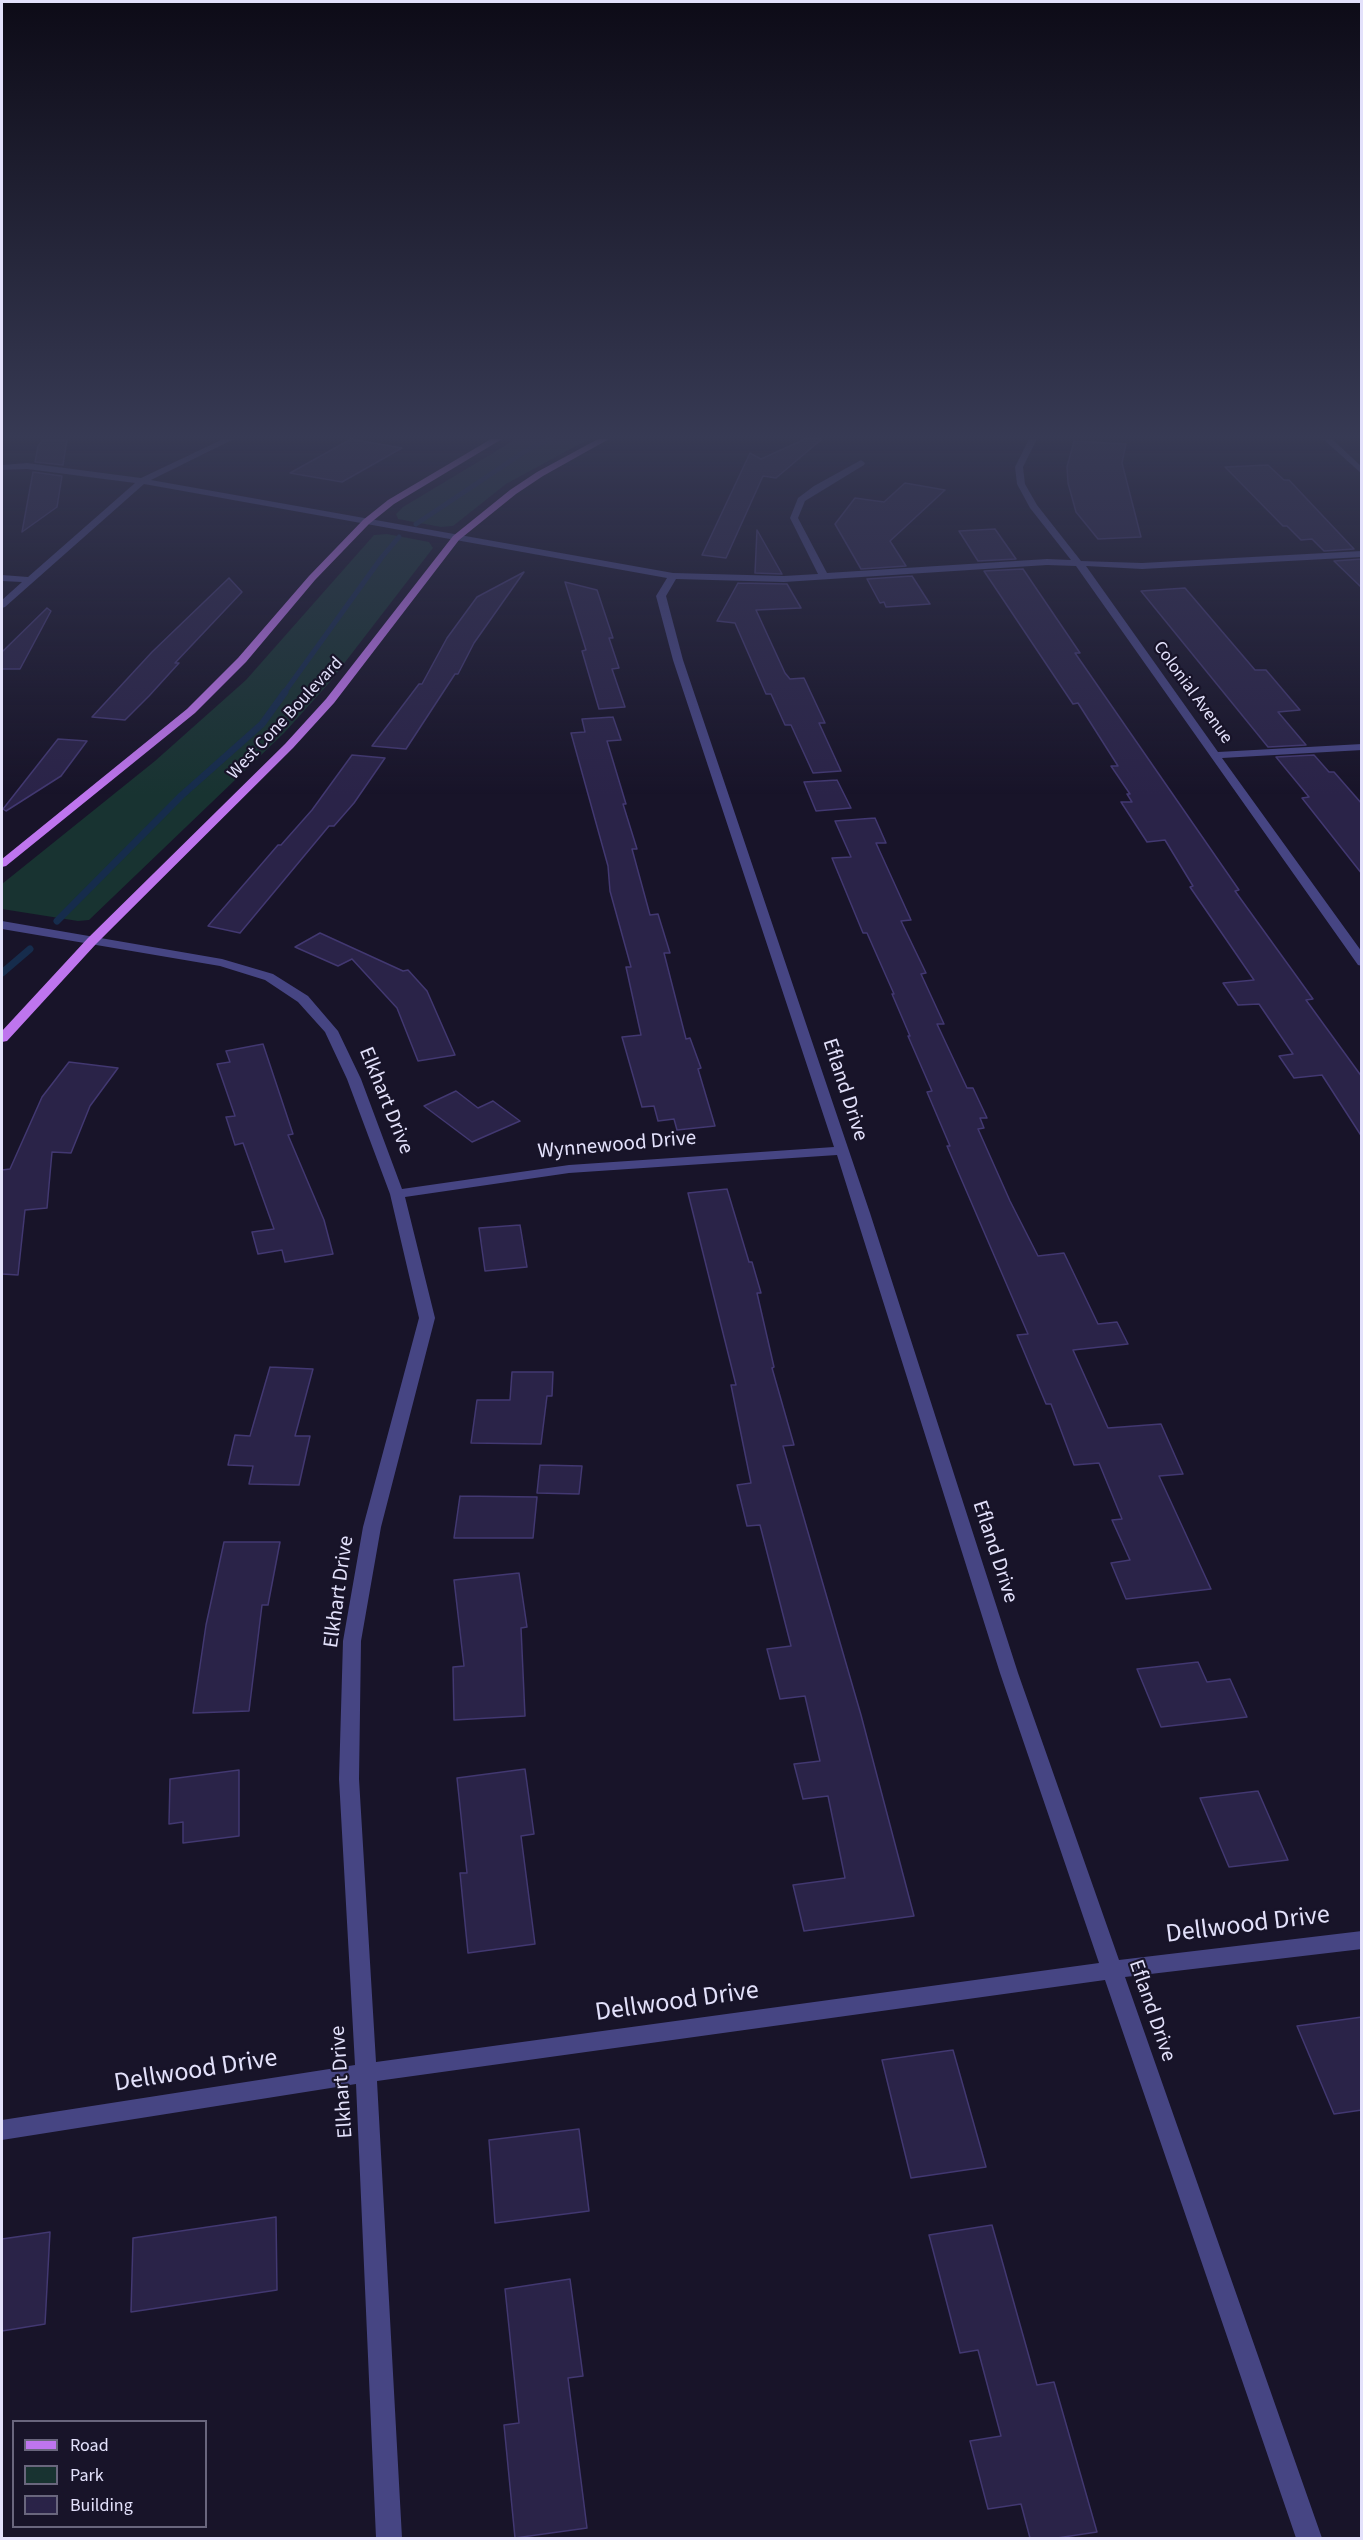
<!DOCTYPE html>
<html>
<head>
<meta charset="utf-8">
<style>
  body { margin:0 }
  #map { position:relative; width:1363px; height:2540px; overflow:hidden; background:#181429; font-family:"Source Sans 3",sans-serif }
  canvas { display:block }
  .frame { position:absolute; inset:0; border:3px solid #e3e1fb; pointer-events:none }
  .legend { position:absolute; left:12px; top:2420px; width:195px; height:108px; box-sizing:border-box; background:#181429; border:2px solid #69667d; margin:0; padding:8px 10px; list-style:none; font-size:18px; color:#e3e1fb }
  .legend li { display:flex; align-items:center; gap:12px; height:30px }
  .legend b { width:30px; border:2px solid #69667d }
</style>
</head>
<body>
<div id="map">
<canvas width="1363" height="2540"></canvas>
<div class="frame"></div>
<ul class="legend">
<li><b style="height:8px;background:#be75ee"></b>Road</li>
<li><b style="height:16px;background:#183331"></b>Park</li>
<li><b style="height:16px;background:#2a2348"></b>Building</li>
</ul>
</div>
<script>
const ctx = document.querySelector('canvas').getContext('2d');
ctx.lineJoin = 'round';
function fillPath(path, color) {
  ctx.fillStyle = color;
  ctx.fill(path, 'evenodd');
}
function poly(rows) {
  const path = new Path2D();
  for (const r of rows) {
    path.moveTo(r[0], r[1]);
    for (let i = 2; i < r.length; i += 2) path.lineTo(r[i], r[i + 1]);
  }
  return path;
}
function strokePath(path, color, width, dash) {
  ctx.strokeStyle = color;
  ctx.lineWidth = width;
  ctx.lineCap = dash ? 'butt' : 'round';
  ctx.setLineDash(dash || []);
  ctx.stroke(path);
}
function drawText(font, color, halo, rows, align = 'center') {
  ctx.font = font + ' "Source Sans 3",sans-serif';
  ctx.lineWidth = 4.5;
  ctx.setLineDash([]);
  ctx.textBaseline = 'middle';
  ctx.strokeStyle = halo;
  ctx.fillStyle = color;
  for (const [text, x, y, turn = 0] of rows) {
    ctx.save();
    ctx.translate(x, y);
    ctx.rotate((+turn || 0) * Math.PI / 180);
    ctx.textAlign = isNaN(turn) ? turn : align;
    if (halo) ctx.strokeText(text, 0, 0);
    ctx.fillText(text, 0, 0);
    ctx.restore();
  }
}
fillPath(poly([
  [516,439,589,439,506,484,453,526,441,527,398,519,396,514,403,507],
  [387,534,429,542,433,548,329,683,284,733,89,920,78,921,2,909,2,884,155,761,246,680,374,535]
]), '#183331');
strokePath(poly([
  [416,524,527,450,550,439],
  [284,693,382,557,399,537]
]), '#162c4c', 5);
strokePath(poly([
  [57,921,181,796,262,724,285,692],
  [2,973,30,949]
]), '#162c4c', 7);
const building = poly([
  [351,439,402,448,342,482,290,473,351,439],
  [805,439,822,439,776,478,763,476,726,558,702,555,750,453,761,459,805,439],
  [43,440,67,440,63,465,35,462,38,446,43,440],
  [1074,441,1126,444,1122,463,1141,537,1098,539,1076,512,1068,483,1067,467,1074,441],
  [1268,465,1284,480,1289,480,1354,549,1324,551,1312,539,1301,540,1287,526,1283,526,1225,467,1268,465],
  [33,472,62,476,57,507,22,532,33,472],
  [905,483,945,490,890,541,906,566,861,569,835,524,855,498,884,502,905,483],
  [995,529,1016,559,978,561,959,531,995,529],
  [757,530,782,574,755,573,757,530],
  [1362,559,1362,588,1334,561,1362,559],
  [1023,569,1080,653,1075,653,1239,890,1235,891,1313,999,1306,1000,1362,1077,1362,1137,1322,1075,1294,1078,1279,1056,1293,1054,1259,1004,1238,1005,1223,983,1254,980,1190,887,1193,886,1165,840,1147,842,1121,802,1132,802,1127,794,1130,794,1111,766,1118,766,1078,703,1073,704,984,571,1023,569],
  [524,572,474,643,458,674,455,674,406,749,372,746,419,684,422,684,447,638,477,597,524,572],
  [912,576,930,604,886,607,884,602,880,603,867,579,912,576],
  [229,578,242,592,175,663,179,663,149,696,125,720,92,717,152,652,229,578],
  [565,582,597,590,613,638,609,638,619,668,612,669,625,707,599,709,582,651,586,650,565,582],
  [738,583,787,584,801,608,756,610,785,673,790,679,804,678,825,723,819,723,841,771,813,773,791,725,785,725,771,694,766,694,735,623,717,621,738,583],
  [1185,588,1255,670,1266,670,1300,710,1278,712,1306,745,1268,747,1141,591,1185,588],
  [47,608,51,611,20,669,2,669,2,652,47,608],
  [613,717,621,740,607,741,626,804,623,804,637,849,632,849,650,915,658,914,670,953,664,953,686,1039,690,1038,701,1068,698,1069,715,1126,677,1130,674,1119,658,1121,654,1106,642,1107,622,1037,641,1035,626,967,631,967,610,891,608,866,571,733,585,732,582,719,613,717],
  [58,739,87,741,61,776,6,811,3,809,58,739],
  [352,755,385,758,354,803,334,826,329,826,240,933,208,926,278,845,281,845,312,810,352,755],
  [1314,755,1329,772,1334,772,1362,804,1362,874,1302,798,1309,797,1276,757,1314,755],
  [837,780,851,808,816,811,804,782,837,780],
  [875,818,886,843,876,843,911,920,901,921,926,973,921,974,944,1024,937,1024,967,1088,973,1088,987,1118,980,1118,984,1128,978,1129,1010,1201,1038,1256,1064,1253,1098,1324,1117,1322,1128,1344,1073,1350,1108,1428,1161,1424,1183,1474,1159,1476,1211,1589,1126,1599,1111,1563,1130,1560,1112,1520,1122,1519,1099,1463,1074,1465,1051,1404,1046,1404,1017,1335,1028,1334,947,1146,950,1146,927,1092,932,1091,908,1036,910,1036,892,994,894,994,867,933,863,933,832,858,851,857,835,821,875,818],
  [320,933,403,971,408,970,427,991,455,1055,418,1061,397,1008,352,959,338,966,295,947,320,933],
  [263,1044,293,1134,288,1135,324,1220,333,1254,285,1262,282,1250,258,1254,252,1232,274,1229,243,1143,235,1145,226,1117,235,1116,217,1064,230,1062,226,1051,263,1044],
  [69,1062,118,1068,90,1106,71,1153,52,1152,47,1208,25,1210,18,1275,2,1274,2,1170,10,1169,42,1097,69,1062],
  [456,1091,478,1108,493,1101,520,1121,472,1142,424,1106,456,1091],
  [727,1189,749,1262,752,1262,761,1293,757,1293,774,1367,772,1368,794,1445,783,1446,861,1715,914,1916,804,1931,793,1885,845,1878,828,1796,803,1799,794,1764,820,1761,805,1696,780,1699,767,1649,791,1646,760,1525,747,1526,737,1485,751,1483,731,1385,736,1385,688,1193,727,1189],
  [520,1225,527,1267,485,1271,479,1228,520,1225],
  [270,1367,313,1369,295,1436,310,1436,299,1485,249,1484,253,1466,228,1465,235,1435,250,1436,270,1367],
  [512,1372,553,1372,552,1396,547,1396,541,1444,471,1443,477,1400,510,1400,512,1372],
  [540,1465,582,1466,579,1494,537,1493,540,1465],
  [460,1496,537,1497,533,1538,454,1538,460,1496],
  [224,1542,280,1542,268,1605,262,1605,249,1711,193,1713,206,1625,224,1542],
  [519,1573,527,1627,521,1628,525,1716,454,1720,453,1667,464,1666,454,1580,519,1573],
  [1198,1662,1207,1682,1230,1679,1247,1717,1161,1727,1137,1669,1198,1662],
  [525,1769,534,1834,521,1836,535,1944,468,1953,460,1873,467,1873,457,1778,525,1769],
  [239,1770,239,1836,183,1843,183,1822,169,1824,170,1779,239,1770],
  [1258,1791,1288,1860,1229,1867,1200,1798,1258,1791],
  [1362,2017,1362,2110,1334,2114,1297,2026,1362,2017],
  [953,2050,986,2167,911,2178,882,2060,953,2050],
  [579,2129,589,2211,495,2223,489,2140,579,2129],
  [276,2217,277,2290,131,2312,133,2238,276,2217],
  [992,2225,1037,2385,1054,2382,1097,2532,1057,2538,1030,2538,1021,2504,988,2509,970,2441,1001,2436,978,2350,960,2353,929,2235,992,2225],
  [50,2232,45,2324,2,2331,2,2239,50,2232],
  [570,2279,583,2376,568,2378,587,2528,515,2538,504,2425,519,2423,505,2289,570,2279]
]);
fillPath(building, '#2a2348');
strokePath(building, '#423871', 1.5);
fillPath(poly([
  [223,439,234,439,151,480,673,573,784,576,818,574,790,518,798,498,814,486,861,460,865,463,864,465,805,501,798,518,827,573,1047,559,1071,560,1030,508,1017,484,1015,467,1029,439,1037,439,1023,467,1025,484,1037,505,1081,561,1142,563,1362,551,1362,557,1142,569,1086,566,1218,752,1362,744,1362,750,1222,758,1362,952,1362,966,1358,965,1076,566,1047,565,784,582,676,579,666,596,683,660,870,1213,1018,1673,1119,1960,1362,1931,1362,1949,1125,1977,1322,2538,1296,2538,1105,1980,377,2081,402,2538,376,2538,356,2084,2,2140,2,2120,355,2065,339,1779,343,1641,363,1527,419,1318,390,1194,347,1079,325,1032,298,1002,265,980,220,966,2,929,2,921,222,959,273,974,308,996,338,1031,361,1079,402,1189,569,1165,834,1147,673,660,656,596,667,578,144,484,5,607,2,608,2,600,22,582,2,581,2,575,28,577,135,483,27,469,2,470,2,465,27,463,141,478,223,439],
  [837,1155,1000,1673,1099,1963,376,2062,359,1779,361,1641,381,1527,435,1318,405,1197,569,1173,837,1155],
  [1323,439,1332,439,1362,467,1362,474,1323,439]
]), '#464583');
fillPath(poly([
  [491,439,502,439,394,504,369,524,315,580,246,662,195,713,6,866,2,867,2,859,187,709,238,658,309,576,363,520,388,500,491,439],
  [598,439,609,439,543,476,516,494,459,540,334,703,293,748,96,944,7,1041,2,1042,2,1031,88,938,285,744,326,699,453,536,510,490,537,472,598,439]
]), '#be75ee');
const sky = ctx.createLinearGradient(0, 0, 0, 795);
sky.addColorStop(0, '#0d0b17');
sky.addColorStop(0.55, '#373a54');
sky.addColorStop(1, '#373a5400');
ctx.fillStyle = sky;
ctx.fillRect(0, 0, 1363, 795);
drawText('18px', '#e3e1fb', '#181429', [
  ["Colonial Avenue",1192,693,54],
  ["West Cone Boulevard",286,719,-47]
]);
drawText('21px', '#e3e1fb', '#181429', [
  ["Efland Drive",844,1090,72],
  ["Elkhart Drive",385,1101,68],
  ["Wynnewood Drive",617,1146,-5],
  ["Efland Drive",994,1552,72],
  ["Elkhart Drive",340,1592,-82],
  ["Efland Drive",1151,2011,71],
  ["Elkhart Drive",343,2082,-94]
]);
drawText('26px', '#e3e1fb', '#181429', [
  ["Dellwood Drive",1248,1926,-7],
  ["Dellwood Drive",677,2003,-8],
  ["Dellwood Drive",196,2072,-9]
]);
</script>
</body>
</html>
